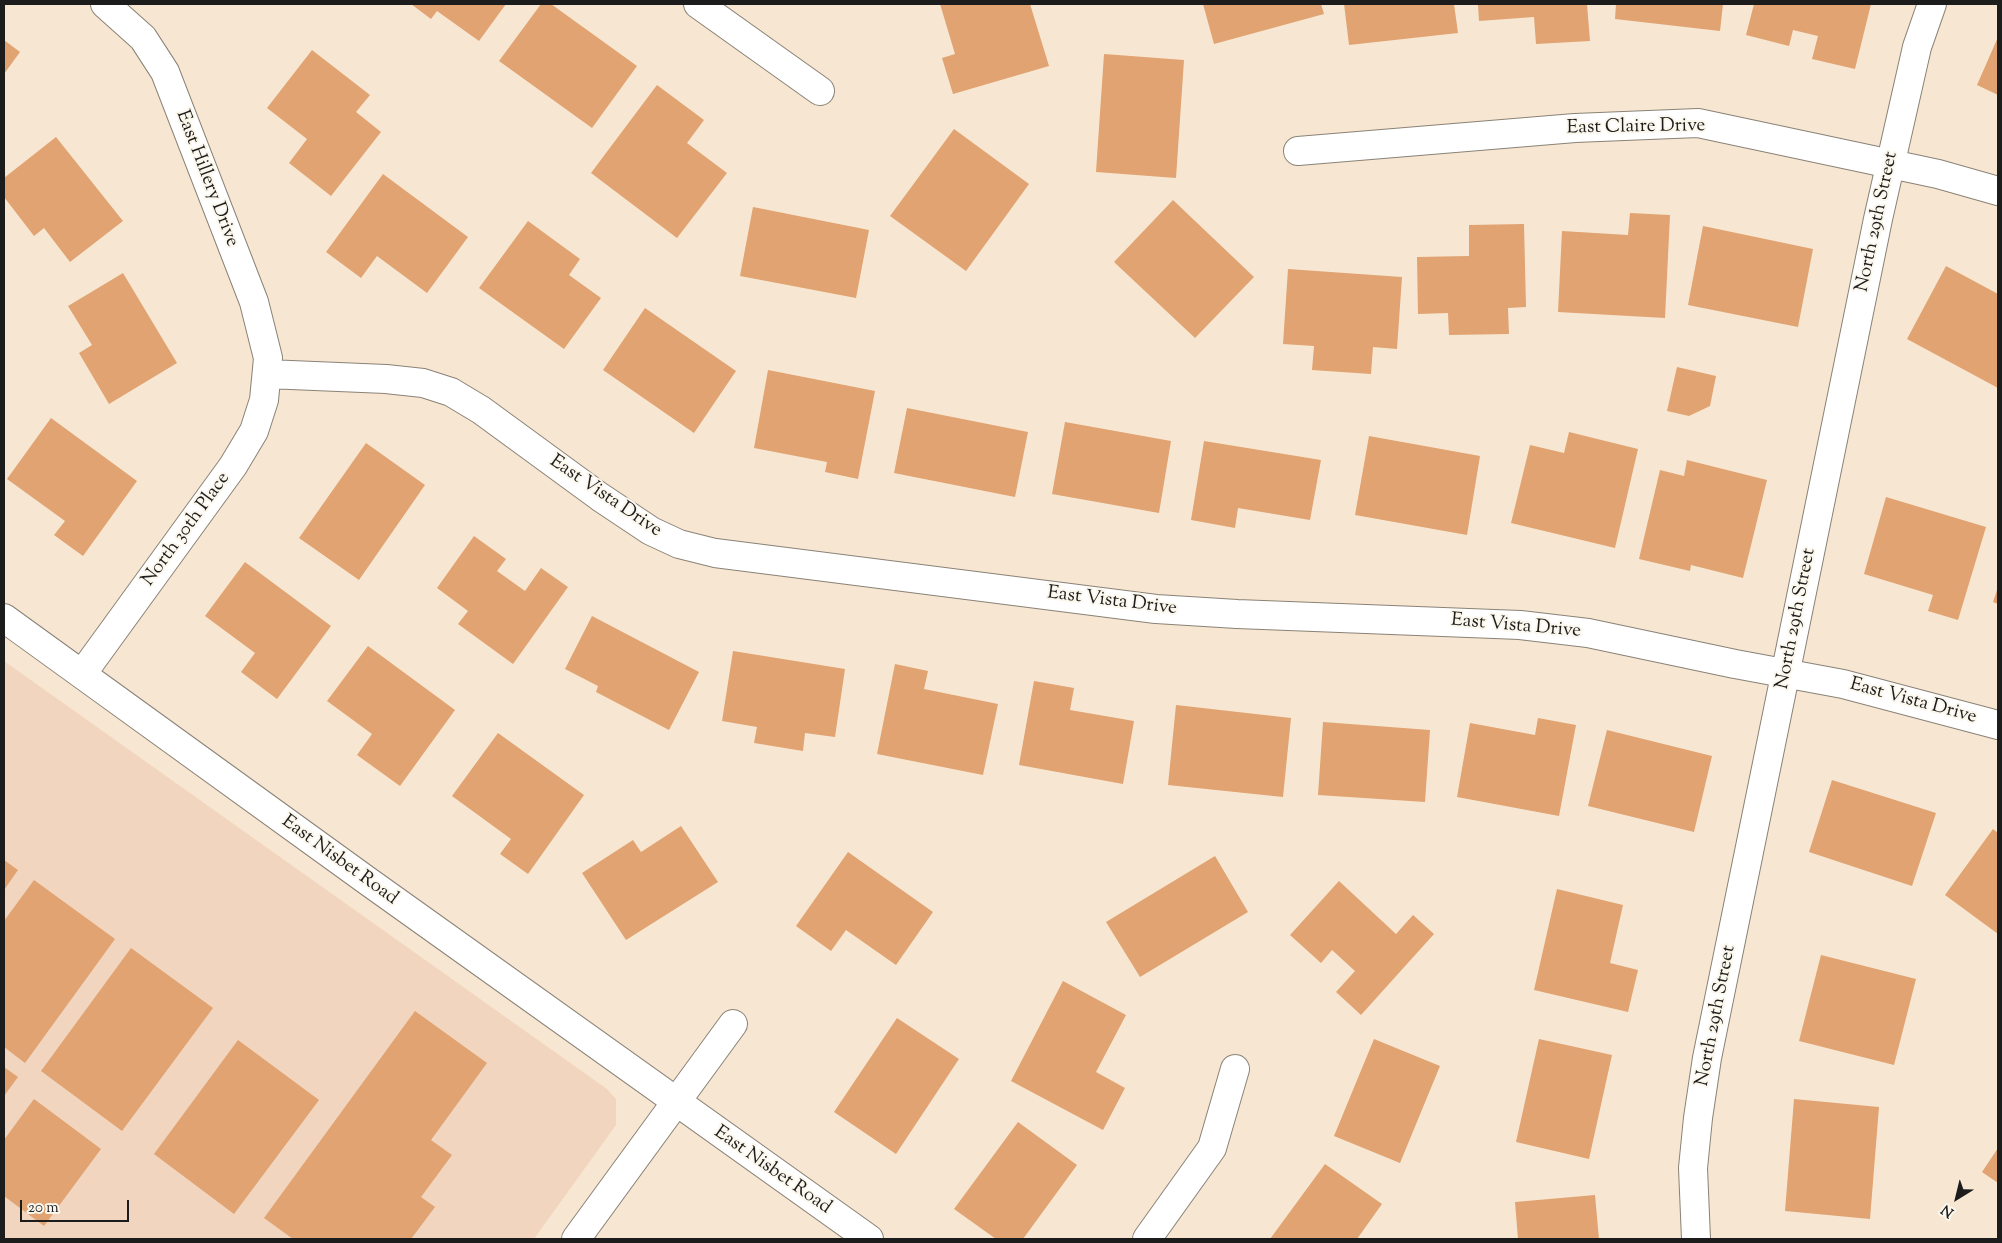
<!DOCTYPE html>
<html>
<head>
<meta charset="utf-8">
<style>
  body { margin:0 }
  #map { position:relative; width:2002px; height:1243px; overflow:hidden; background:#f7e7d2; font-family:"Sorts Mill Goudy",serif }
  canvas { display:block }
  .frame { position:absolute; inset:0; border:5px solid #1c1c1c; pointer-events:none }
  .north { position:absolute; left:1932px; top:1173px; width:50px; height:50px; -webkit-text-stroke:4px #fbf7ec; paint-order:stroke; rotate:216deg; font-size:14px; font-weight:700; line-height:20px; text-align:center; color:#1c1c1c }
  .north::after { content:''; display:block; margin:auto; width:18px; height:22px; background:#1c1c1c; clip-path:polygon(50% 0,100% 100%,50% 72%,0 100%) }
  .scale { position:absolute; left:20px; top:1200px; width:109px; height:22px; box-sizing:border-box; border:2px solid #1c1c1c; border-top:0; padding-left:6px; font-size:15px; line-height:18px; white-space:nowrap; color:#1c1c1c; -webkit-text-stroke:4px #fbf7ec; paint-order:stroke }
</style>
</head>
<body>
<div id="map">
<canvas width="2002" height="1243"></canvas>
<div class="frame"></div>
<div class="north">N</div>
<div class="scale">20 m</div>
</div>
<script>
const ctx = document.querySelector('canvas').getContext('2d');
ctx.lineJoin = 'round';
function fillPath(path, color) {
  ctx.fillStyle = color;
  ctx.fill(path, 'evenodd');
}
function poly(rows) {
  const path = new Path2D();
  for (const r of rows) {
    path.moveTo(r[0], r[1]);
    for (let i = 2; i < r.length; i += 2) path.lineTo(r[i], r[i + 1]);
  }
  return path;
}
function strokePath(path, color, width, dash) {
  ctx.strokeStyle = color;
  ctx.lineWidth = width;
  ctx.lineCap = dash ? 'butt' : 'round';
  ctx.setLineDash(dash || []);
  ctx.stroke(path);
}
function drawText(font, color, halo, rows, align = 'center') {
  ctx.font = font + ' "Sorts Mill Goudy",serif';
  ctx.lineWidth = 4;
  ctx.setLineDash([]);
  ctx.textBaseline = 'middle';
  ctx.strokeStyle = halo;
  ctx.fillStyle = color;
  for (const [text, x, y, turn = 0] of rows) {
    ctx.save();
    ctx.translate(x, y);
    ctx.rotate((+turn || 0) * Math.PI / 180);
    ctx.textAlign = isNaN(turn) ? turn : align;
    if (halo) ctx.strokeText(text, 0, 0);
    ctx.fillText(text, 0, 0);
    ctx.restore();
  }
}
fillPath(poly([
  [4,661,607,1089,616,1099,616,1125,534,1239,4,1239]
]), '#f2d5be');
fillPath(poly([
  [411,4,506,4,479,41,437,11,431,19],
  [541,4,551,4,637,66,592,128,499,61],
  [940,4,1030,4,1049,66,953,94,942,58,955,54],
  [1203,4,1321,4,1324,14,1214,44],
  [1344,4,1454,4,1458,33,1349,45],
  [1478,4,1587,4,1590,41,1536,44,1534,17,1479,21],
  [1616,4,1723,4,1720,31,1615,19],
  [1754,4,1871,4,1855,69,1812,59,1818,36,1793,30,1789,46,1746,35],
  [1998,37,1998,95,1977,85],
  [4,40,20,52,4,74],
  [312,50,370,95,356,112,381,132,331,196,289,163,307,139,267,108],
  [1104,54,1184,60,1176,178,1096,172],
  [657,85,704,120,687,143,727,173,677,238,591,173],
  [954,129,1029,184,966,271,890,216],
  [56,137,123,221,70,262,44,228,34,236,4,197,4,178],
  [383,174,468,237,427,293,377,256,361,278,326,252],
  [1173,200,1254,277,1195,338,1114,262],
  [753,207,869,230,856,298,740,276],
  [1630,213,1670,215,1665,318,1558,312,1562,231,1628,235],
  [528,221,580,259,569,275,601,298,564,349,479,288],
  [1524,224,1526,307,1508,308,1509,334,1449,335,1448,313,1418,314,1417,257,1469,256,1469,225],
  [1703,226,1813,249,1798,327,1688,305],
  [1946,266,1998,294,1998,388,1907,339],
  [1288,269,1402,277,1397,349,1373,347,1371,374,1312,370,1314,346,1283,344],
  [123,273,177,363,109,404,79,353,92,345,68,306],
  [645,308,736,371,694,433,603,370],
  [1677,367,1716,376,1710,406,1689,416,1667,411],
  [768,370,875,391,858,479,825,472,827,462,754,448],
  [907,408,1028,432,1015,497,894,473],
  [51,418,137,481,83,556,54,535,65,521,7,479],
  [1065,422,1171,441,1159,513,1052,494],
  [1569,432,1638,449,1615,548,1511,523,1530,445,1564,453],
  [1369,436,1480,456,1467,535,1355,515],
  [1204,441,1321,460,1310,520,1238,508,1235,528,1191,520],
  [366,443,425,485,359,580,299,538],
  [1687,460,1767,480,1743,578,1691,565,1690,571,1639,559,1660,470,1684,476],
  [1886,497,1986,527,1958,620,1928,611,1933,595,1864,574],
  [474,536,506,559,497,571,525,591,541,568,568,587,513,664,458,624,468,611,437,588],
  [245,562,331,626,277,699,241,672,255,653,205,616],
  [1998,587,1998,604,1993,602],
  [592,616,699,672,669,730,596,692,598,686,565,669],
  [368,646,455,710,400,786,357,755,372,734,327,701],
  [733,651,845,669,835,737,805,733,803,751,754,743,757,727,722,721],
  [895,664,928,671,924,689,998,704,983,775,877,754],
  [1034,681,1074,688,1070,710,1134,721,1123,784,1019,765],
  [1176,705,1291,718,1283,797,1168,785],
  [1538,718,1576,725,1559,816,1457,797,1470,723,1535,735],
  [1323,722,1430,730,1425,802,1318,795],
  [1607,730,1712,756,1694,832,1588,806],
  [498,733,584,795,528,874,500,854,511,839,452,796],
  [1832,780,1936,813,1912,886,1809,852],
  [681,826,718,882,626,940,582,873,633,840,641,852],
  [1993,829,1998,833,1998,934,1945,895],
  [848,852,933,912,896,965,846,930,831,951,796,926],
  [1215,856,1248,912,1140,977,1106,922],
  [4,860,18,870,4,890],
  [34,880,115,939,25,1063,4,1047,4,921],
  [1339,881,1396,934,1413,915,1434,934,1361,1015,1336,992,1355,971,1332,950,1321,963,1290,935],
  [1557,889,1623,905,1610,963,1638,970,1628,1012,1534,990],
  [131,948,213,1008,122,1131,41,1071],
  [1821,955,1916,979,1894,1065,1799,1041],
  [1063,981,1126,1015,1096,1072,1125,1088,1103,1130,1011,1081],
  [415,1011,487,1063,431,1140,452,1155,421,1197,435,1207,411,1239,293,1239,264,1218],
  [897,1018,959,1059,896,1154,834,1112],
  [1374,1039,1440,1066,1400,1163,1334,1136],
  [1539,1039,1612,1055,1589,1159,1516,1142],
  [238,1040,319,1100,234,1214,154,1154],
  [4,1067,18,1077,4,1096],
  [34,1099,101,1149,44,1226,4,1196,4,1140],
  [1794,1099,1879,1107,1870,1219,1785,1211],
  [1018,1122,1077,1165,1023,1239,996,1239,954,1209],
  [1998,1148,1998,1183,1982,1172],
  [1325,1164,1382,1204,1357,1239,1270,1239],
  [1595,1195,1599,1239,1518,1239,1515,1202]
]), '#e0a371');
const minor = poly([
  [698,4,820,91],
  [1298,151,1575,128,1698,123,1938,174,1998,191],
  [267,374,386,379,423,383,451,392,481,410,600,497,651,531,679,544,715,553,1156,609,1237,614,1520,625,1588,633,1735,664,1843,684,1998,725],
  [4,618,369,882,869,1239],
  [82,674,233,466,254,431,264,400,268,358,254,302,165,72,143,38,105,4],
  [576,1239,733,1024],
  [1147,1239,1212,1148,1235,1069],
  [1696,1239,1693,1168,1698,1118,1707,1058,1878,219,1917,47,1932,4]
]);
strokePath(minor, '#8a8277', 30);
strokePath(minor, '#fff', 28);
drawText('19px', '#1c1c1c', '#fbf7ec', [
  ["East Claire Drive",1636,128,-1],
  ["East Hillery Drive",206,179,69],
  ["North 29th Street",1878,222,-78],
  ["East Vista Drive",605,497,34],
  ["North 30th Place",187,530,-54],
  ["East Vista Drive",1112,602,7],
  ["North 29th Street",1797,619,-79],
  ["East Vista Drive",1516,627,5],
  ["East Vista Drive",1913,702,15],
  ["East Nisbet Road",339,861,36],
  ["North 29th Street",1717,1016,-79],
  ["East Nisbet Road",772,1171,35]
]);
</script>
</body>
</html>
